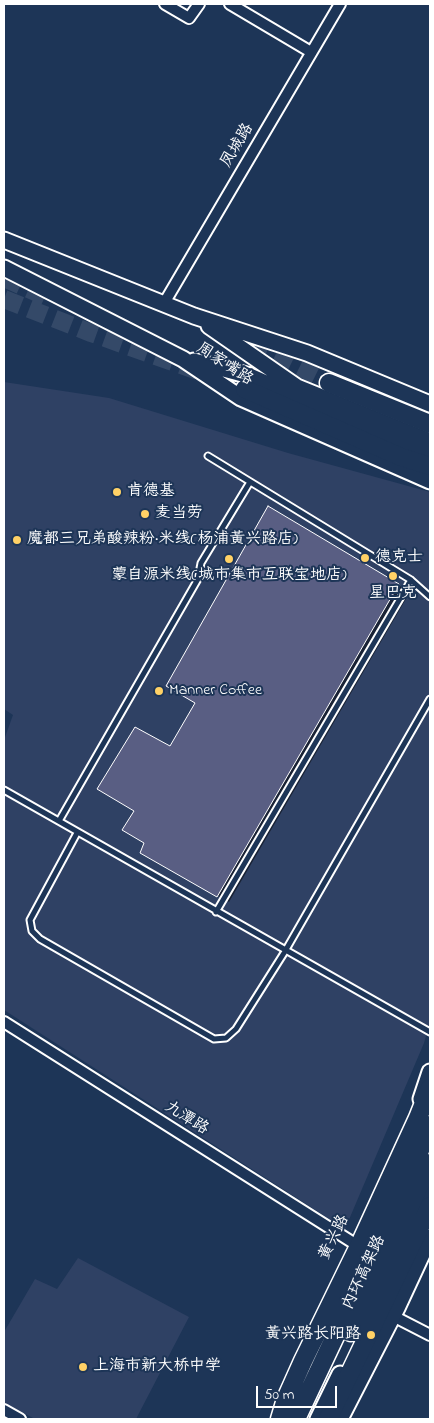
<!DOCTYPE html>
<html>
<head>
<meta charset="utf-8">
<style>
  body { margin:0 }
  #map { position:relative; width:434px; height:1423px; overflow:hidden; background:#1d3557; font-family:"Indie Flower",sans-serif }
  canvas { display:block }
  .frame { position:absolute; inset:0; border:5px solid #fff; pointer-events:none }
  .scale { position:absolute; left:256px; top:1386px; width:81px; height:22px; box-sizing:border-box; border:2px solid #fff; border-top:0; padding-left:6px; font-size:15px; line-height:18px; white-space:nowrap; color:#fff; -webkit-text-stroke:4px #1d3557; paint-order:stroke }
</style>
</head>
<body>
<div id="map">
<canvas width="434" height="1423"></canvas>
<div class="frame"></div>
<div class="scale">50 m</div>
</div>
<script>
const ctx = document.querySelector('canvas').getContext('2d');
ctx.lineJoin = 'round';
function fillPath(path, color) {
  ctx.fillStyle = color;
  ctx.fill(path, 'evenodd');
}
function poly(rows) {
  const path = new Path2D();
  for (const r of rows) {
    path.moveTo(r[0], r[1]);
    for (let i = 2; i < r.length; i += 2) path.lineTo(r[i], r[i + 1]);
  }
  return path;
}
function strokePath(path, color, width, dash) {
  ctx.strokeStyle = color;
  ctx.lineWidth = width;
  ctx.lineCap = dash ? 'butt' : 'round';
  ctx.setLineDash(dash || []);
  ctx.stroke(path);
}
function drawText(font, color, halo, rows, align = 'center') {
  ctx.font = font + ' "Indie Flower","LXGW WenKai TC",sans-serif';
  ctx.lineWidth = 4;
  ctx.setLineDash([]);
  ctx.textBaseline = 'middle';
  ctx.strokeStyle = halo;
  ctx.fillStyle = color;
  for (const [text, x, y, turn = 0] of rows) {
    ctx.save();
    ctx.translate(x, y);
    ctx.rotate((+turn || 0) * Math.PI / 180);
    ctx.textAlign = isNaN(turn) ? turn : align;
    if (halo) ctx.strokeText(text, 0, 0);
    ctx.fillText(text, 0, 0);
    ctx.restore();
  }
}
fillPath(poly([
  [4,382,109,398,288,453,430,492,430,1022,424,1043,345,1229,4,1010,4,740,13,715,4,709],
  [78,1258,189,1317,136,1419,35,1419,4,1403,4,1332,35,1279,57,1289]
]), '#2f4164');
fillPath(poly([
  [268,508,410,592,229,902,142,853,170,747,196,703]
]), '#0007');
const building = poly([
  [268,506,399,584,217,897,140,853,144,843,122,830,134,811,97,789,135,727,170,746,195,703,166,686,268,506]
]);
fillPath(building, '#595e83');
strokePath(building, '#fff', 1);
strokePath(poly([
  [4,278,51,299],
  [4,299,91,333,198,371],
  [226,333,329,383],
  [207,369,261,393],
  [370,384,390,395,418,415]
]), '#344968', 18, [18, 9]);
const lane = poly([
  [208,456,411,580,430,597],
  [4,790,430,1032],
  [59,821,198,579,201,563,250,482],
  [77,833,30,920,32,931,40,939,214,1039,226,1038,236,1029,284,953,430,699],
  [216,912,411,580]
]);
const street = poly([
  [165,4,189,18,199,4],
  [230,4,311,52],
  [163,305,340,4],
  [4,1022,352,1242],
  [393,1316,430,1335],
  [4,1410,20,1419]
]);
const primary = poly([
  [4,240,194,316,307,353,430,404],
  [4,268,183,359,241,398,430,481],
  [209,326,297,387,430,441],
  [194,361,250,376,430,456],
  [421,1099,430,1072],
  [415,1218,430,1186],
  [318,1419,340,1374],
  [340,1419,397,1308,430,1237]
]);
const highway = poly([
  [329,383,430,424],
  [245,389,401,457,430,466],
  [351,1332,430,1163],
  [280,1419,286,1399,303,1361,361,1242,418,1118,430,1088],
  [296,1419,405,1188,430,1125],
  [328,1419,430,1206]
]);
strokePath(lane, '#fff', 9);
strokePath(street, '#fff', 14);
strokePath(primary, '#fff', 19);
strokePath(highway, '#fff', 21);
strokePath(lane, '#1d3557', 5);
strokePath(street, '#1d3557', 10);
strokePath(primary, '#1d3557', 15);
strokePath(highway, '#1d3557', 18);
for (const [x, y, r, color] of [
  [117,492,5,"#ffd166"],
  [145,514,5,"#ffd166"],
  [17,540,5,"#ffd166"],
  [365,558,5,"#ffd166"],
  [229,559,5,"#ffd166"],
  [393,576,5,"#ffd166"],
  [159,691,5,"#ffd166"],
  [371,1335,5,"#ffd166"],
  [83,1367,5,"#ffd166"]
]) {
  const dot = new Path2D();
  dot.arc(x, y, r, 0, 2 * Math.PI);
  ctx.fillStyle = color;
  ctx.fill(dot);
  strokePath(dot, '#1d3557', 2);
}
drawText('16px', '#fff', '#1d3557', [
  ["凤城路",238,146,-59],
  ["周家嘴路",224,365,33],
  ["九潭路",186,1119,32],
  ["黄兴路",335,1238,-64],
  ["内环高架路",365,1273,-65]
]);
drawText('16px', '#fff', '#1d3557', [
  ["肯德基",127,492],
  ["麦当劳",155,514],
  ["魔都三兄弟酸辣粉·米线(杨浦黄兴路店)",27,540],
  ["德克士",375,558],
  ["蒙自源米线(城市集市互联宝地店)",229,576,"center"],
  ["星巴克",393,594,"center"],
  ["Manner Coffee",169,691],
  ["黄兴路长阳路",361,1335,"right"],
  ["上海市新大桥中学",93,1367]
], 'left');
</script>
</body>
</html>
